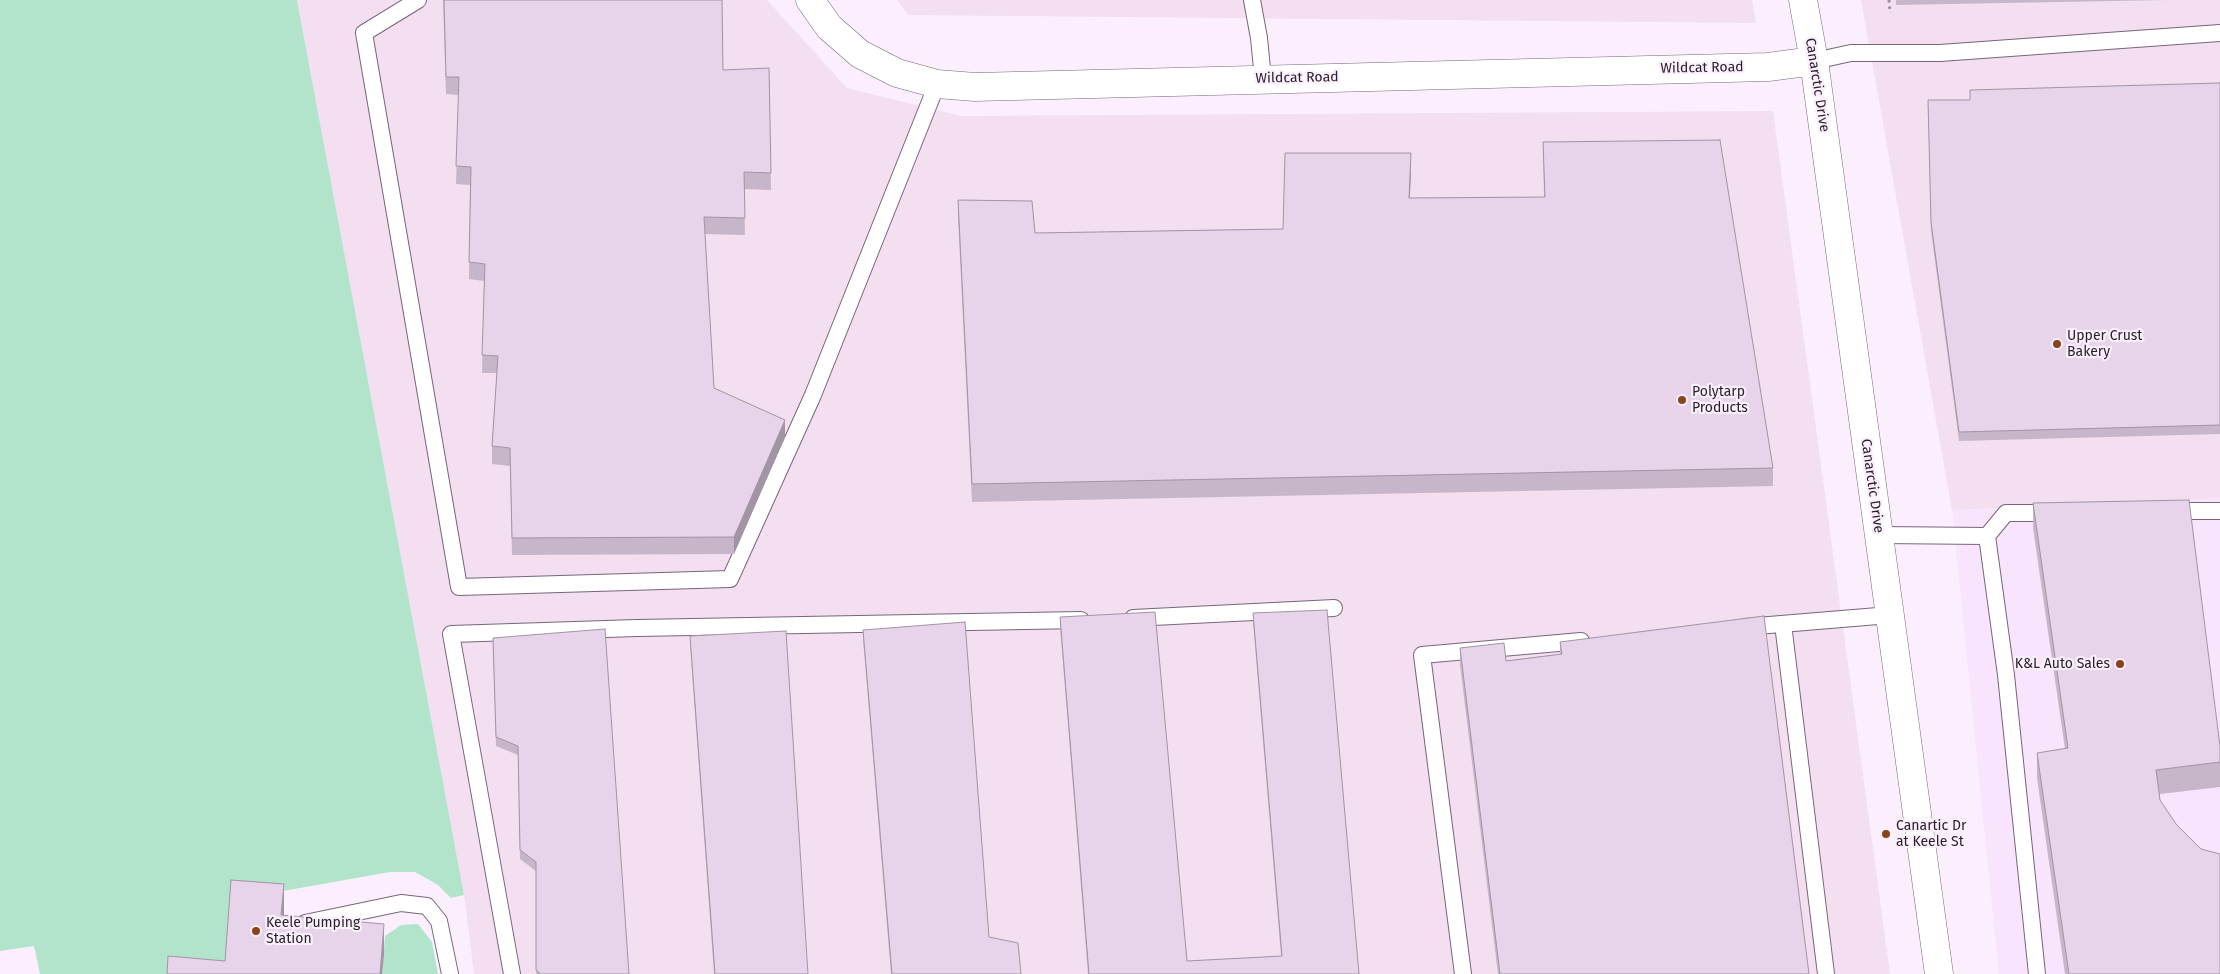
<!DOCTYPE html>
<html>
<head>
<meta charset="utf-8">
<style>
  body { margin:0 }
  canvas { display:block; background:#fbeffd }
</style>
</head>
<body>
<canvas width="2220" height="974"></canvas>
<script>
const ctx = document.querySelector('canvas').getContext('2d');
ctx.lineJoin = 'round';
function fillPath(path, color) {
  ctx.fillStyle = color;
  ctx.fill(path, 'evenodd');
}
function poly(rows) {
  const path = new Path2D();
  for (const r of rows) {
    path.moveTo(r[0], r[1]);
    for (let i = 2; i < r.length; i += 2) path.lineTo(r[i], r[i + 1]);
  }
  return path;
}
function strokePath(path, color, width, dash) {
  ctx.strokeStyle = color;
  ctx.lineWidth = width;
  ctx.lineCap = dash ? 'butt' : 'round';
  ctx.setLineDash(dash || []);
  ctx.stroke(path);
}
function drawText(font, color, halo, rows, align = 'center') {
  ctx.font = font + ' "Fira Sans",sans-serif';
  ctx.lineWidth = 4.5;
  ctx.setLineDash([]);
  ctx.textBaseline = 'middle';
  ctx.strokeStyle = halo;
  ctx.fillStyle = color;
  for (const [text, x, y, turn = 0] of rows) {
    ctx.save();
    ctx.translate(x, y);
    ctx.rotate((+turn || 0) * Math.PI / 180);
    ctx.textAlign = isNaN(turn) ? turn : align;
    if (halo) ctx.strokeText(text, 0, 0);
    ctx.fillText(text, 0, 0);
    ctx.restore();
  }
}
fillPath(poly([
  [2220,498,2220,974,1999,974,1952,510]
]), '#f8e4fc');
fillPath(poly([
  [297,0,767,0,847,88,961,116,1773,111,1890,974,474,974,464,895],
  [897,0,1752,0,1756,23,908,15],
  [1861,0,2220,0,2220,498,1952,510]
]), '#f3dfef');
fillPath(poly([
  [0,0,297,0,464,895,451,898,438,885,415,872,390,872,283,891,226,974,40,974,34,946,0,951],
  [418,924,432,942,438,974,382,974,385,936,401,925]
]), '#b1e4ca');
const lane = poly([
  [418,0,364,33,459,587,730,579,813,395,937,84],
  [1252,0,1259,38,1263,79],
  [1814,61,1851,53,1940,53,2220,33],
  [2169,511,2220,511],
  [1879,535,1987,536,2006,675,2037,974],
  [1987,536,2006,513,2054,513],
  [1133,618,1334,608],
  [1783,624,1826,974],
  [1745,627,1890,615],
  [305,923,401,903,427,906,439,921,450,974],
  [512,974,451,634,637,628,1081,620],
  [1463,974,1422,655,1581,641]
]);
const street = poly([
  [810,0,829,27,860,54,897,73,937,84,975,87,1768,67,1814,61],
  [1803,0,1814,61,1939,974]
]);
strokePath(lane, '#77667a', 18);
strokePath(street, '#77667a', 29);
strokePath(poly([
  [1889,0,1890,13]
]), '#9b919d', 3, [2.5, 4]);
strokePath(lane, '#fff', 16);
strokePath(street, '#fff', 28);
fillPath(poly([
  [443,0,722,0,723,70,769,68,771,190,744,189,745,235,705,234,714,388,785,437,734,554,512,555,510,466,492,464,492,446,497,373,482,373,484,281,469,279,470,185,456,184,459,95,446,94],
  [1896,0,2167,0,1896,5],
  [2220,83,2220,434,1959,441,1931,231,1928,100,1970,100],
  [1543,142,1773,468,1773,486,972,502,958,217,958,200,1035,233,1283,229,1411,170,1410,198,1544,197],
  [2033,503,2220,746,2220,787,2160,794,2160,800,2176,824,2201,849,2220,974,2065,974,2037,778,2037,753,2065,749,2033,528],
  [1253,613,1359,974,1088,974,1060,626,1060,617,1187,961,1281,956,1253,622],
  [863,630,989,937,1021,974,891,974,863,639],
  [690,636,808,974,714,974,690,645],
  [1560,642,1809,974,1498,974,1460,665,1460,648,1506,661,1560,654],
  [493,647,629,974,536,974,536,871,520,859,518,755,496,746]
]), '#c7b5c9');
fillPath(poly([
  [1411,153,1411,170,1409,215,1409,198],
  [785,420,785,437,734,554,734,537],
  [284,884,284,916,281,915],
  [384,924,384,955,382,974,380,974]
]), '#a294a4');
const building = poly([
  [444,0,722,0,723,70,769,68,771,173,744,172,745,218,704,217,714,388,785,420,734,537,512,538,510,448,492,446,498,356,482,355,485,264,469,262,471,167,456,166,459,77,446,77,444,0],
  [2220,83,2220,425,1959,432,1931,222,1928,100,1970,100,1970,90,2220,83],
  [1720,140,1773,468,972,484,958,200,1032,201,1035,233,1283,229,1285,153,1411,153,1409,198,1545,197,1543,142,1720,140],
  [2189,500,2220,746,2220,762,2156,770,2160,800,2176,824,2201,849,2220,854,2220,974,2069,974,2037,753,2068,748,2033,503,2189,500],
  [1327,610,1359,974,1089,974,1060,617,1155,612,1187,961,1282,956,1253,613,1327,610],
  [1764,616,1809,974,1500,974,1460,648,1504,643,1506,661,1562,654,1560,642,1764,616],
  [965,622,989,937,1018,943,1021,974,892,974,863,630,965,622],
  [605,629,629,974,541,974,536,970,536,862,520,850,518,746,496,737,493,638,605,629],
  [786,631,808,974,715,974,690,636,786,631],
  [231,880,284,884,281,915,384,924,380,974,167,974,168,956,225,961,231,880]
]);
fillPath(building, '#e7d3ea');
strokePath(building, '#a294a4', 1);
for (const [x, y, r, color] of [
  [2057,344,5,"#894518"],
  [1682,400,5,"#894518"],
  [2120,664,5,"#894518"],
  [1886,834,5,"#894518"],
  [256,931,5,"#894518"]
]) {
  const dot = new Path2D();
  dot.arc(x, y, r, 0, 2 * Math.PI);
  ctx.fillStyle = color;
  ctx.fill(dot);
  strokePath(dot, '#fbeffd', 2);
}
drawText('14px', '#29222a', '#fbeffd', [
  ["Wildcat Road",1702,68,-1],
  ["Wildcat Road",1297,78,-1],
  ["Canarctic Drive",1817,85,81],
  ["Canarctic Drive",1872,486,82]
]);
drawText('14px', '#29222a', '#fbeffd', [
  ["Upper Crust",2067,336],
  ["Bakery",2067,352],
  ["Polytarp",1692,392],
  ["Products",1692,408],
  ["K&L Auto Sales",2110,664,"right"],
  ["Canartic Dr",1896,826],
  ["at Keele St",1896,842],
  ["Keele Pumping",266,923],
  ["Station",266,939]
], 'left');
</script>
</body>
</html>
